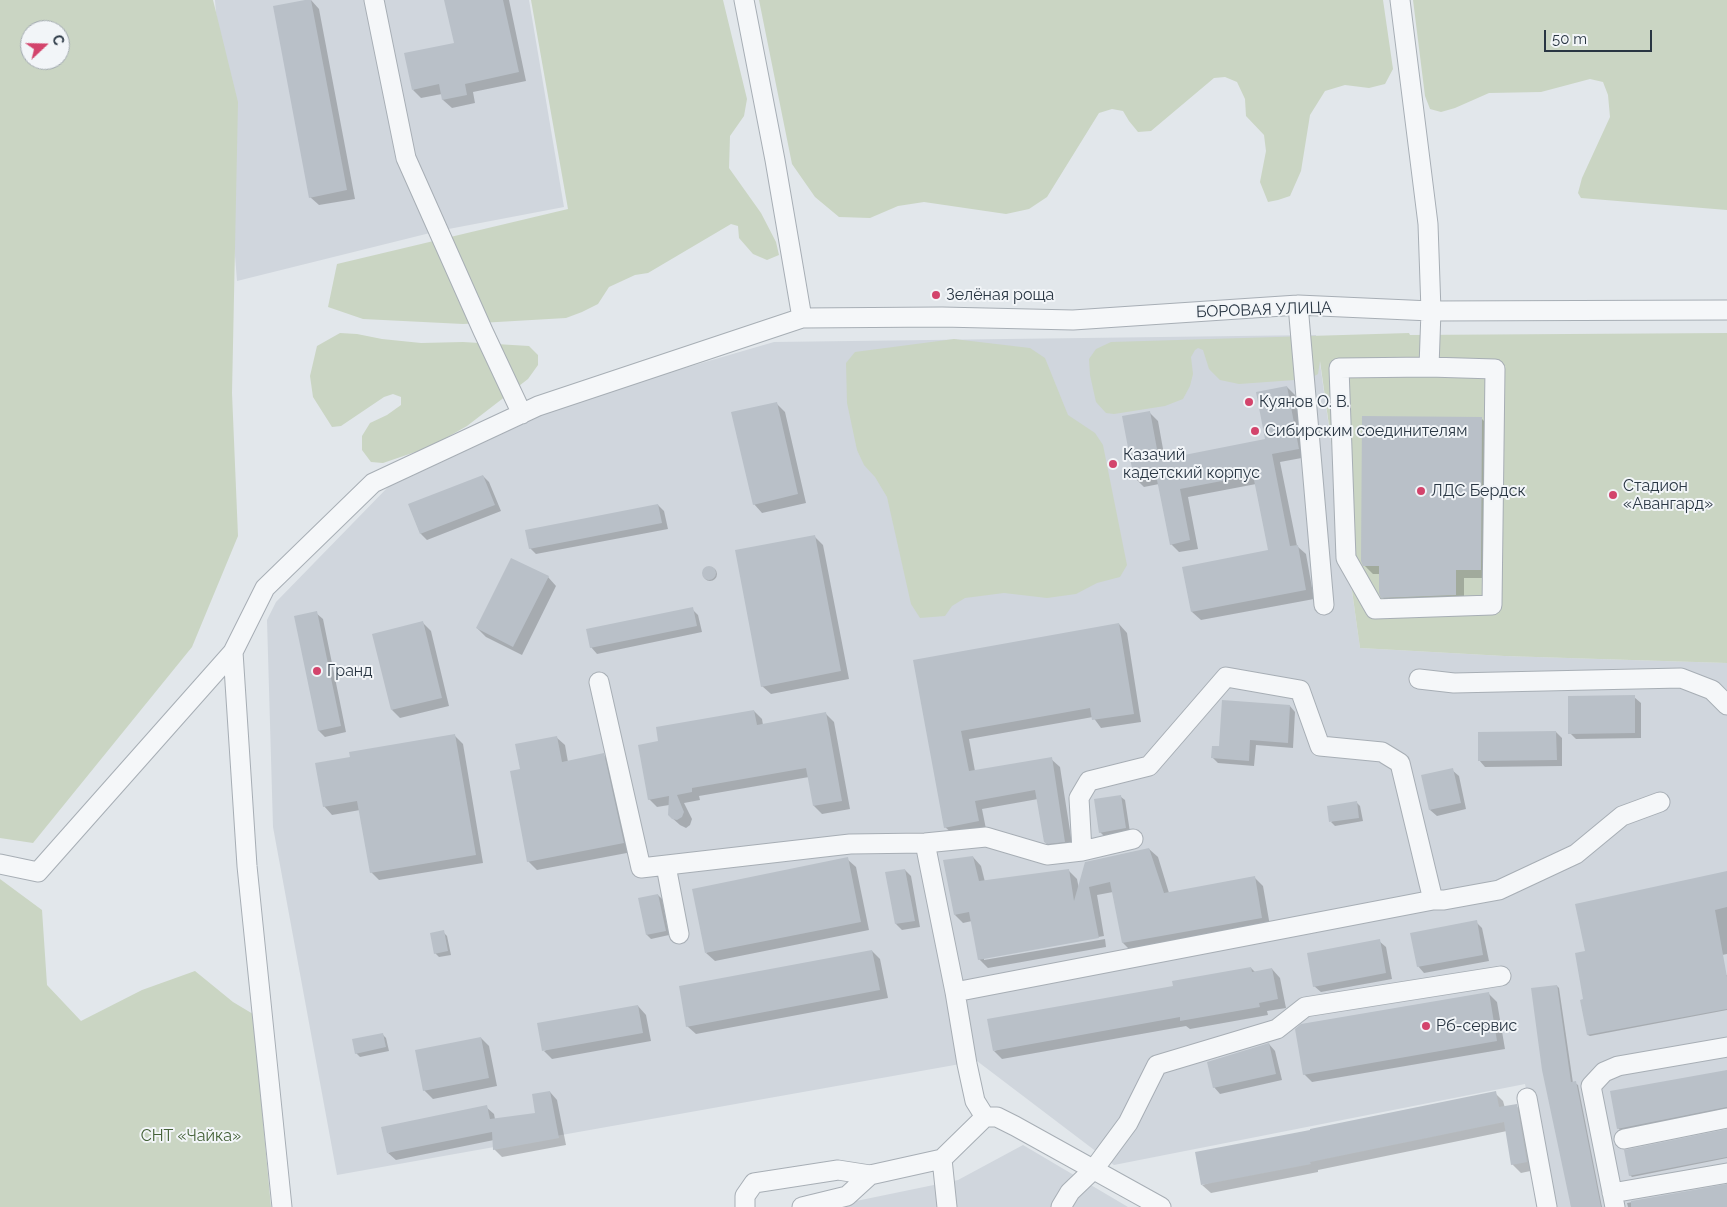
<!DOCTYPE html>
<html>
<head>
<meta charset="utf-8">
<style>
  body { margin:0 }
  #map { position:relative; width:1727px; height:1207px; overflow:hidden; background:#e2e7eb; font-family:Raleway,sans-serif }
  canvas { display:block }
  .north { position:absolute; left:20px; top:20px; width:50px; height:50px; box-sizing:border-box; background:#f2f5f8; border:1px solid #a2a9b0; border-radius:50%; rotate:69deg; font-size:14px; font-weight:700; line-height:20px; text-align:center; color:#293643 }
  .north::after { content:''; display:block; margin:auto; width:18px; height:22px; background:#d3446c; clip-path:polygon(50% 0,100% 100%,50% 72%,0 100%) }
  .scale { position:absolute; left:1544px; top:30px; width:108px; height:22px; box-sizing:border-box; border:2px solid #293643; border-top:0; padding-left:6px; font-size:15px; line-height:18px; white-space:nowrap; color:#293643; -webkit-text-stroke:4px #f2f5f8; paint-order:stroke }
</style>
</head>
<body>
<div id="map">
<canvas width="1727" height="1207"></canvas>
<div class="north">С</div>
<div class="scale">50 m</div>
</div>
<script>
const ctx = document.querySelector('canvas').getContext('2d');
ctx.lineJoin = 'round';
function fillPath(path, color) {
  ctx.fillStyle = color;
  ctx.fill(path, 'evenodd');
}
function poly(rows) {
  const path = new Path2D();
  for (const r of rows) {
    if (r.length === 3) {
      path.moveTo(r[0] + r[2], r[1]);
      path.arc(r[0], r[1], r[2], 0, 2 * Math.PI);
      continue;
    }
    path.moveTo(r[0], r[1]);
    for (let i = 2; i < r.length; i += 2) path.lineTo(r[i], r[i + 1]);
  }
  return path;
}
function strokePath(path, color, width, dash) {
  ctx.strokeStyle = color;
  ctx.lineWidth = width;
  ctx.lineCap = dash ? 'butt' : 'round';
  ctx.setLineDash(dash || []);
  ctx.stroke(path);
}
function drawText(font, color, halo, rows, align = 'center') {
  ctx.font = font + ' Raleway,sans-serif';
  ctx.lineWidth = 4;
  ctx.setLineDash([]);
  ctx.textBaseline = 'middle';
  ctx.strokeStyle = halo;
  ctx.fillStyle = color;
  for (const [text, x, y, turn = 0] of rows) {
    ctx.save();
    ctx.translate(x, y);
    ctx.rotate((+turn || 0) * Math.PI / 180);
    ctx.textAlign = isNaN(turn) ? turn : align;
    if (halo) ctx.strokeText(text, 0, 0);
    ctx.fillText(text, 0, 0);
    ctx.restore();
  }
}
fillPath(poly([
  [215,0,529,0,564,207,438,231,237,281],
  [1316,335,1360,648,1504,656,1727,663,1727,1207,1550,1207,1525,1084,1114,1165,977,1061,337,1175,273,827,267,620,276,602,389,486,574,400,774,342],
  [1023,1145,1128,1207,827,1207,958,1180]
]), '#d0d6dd');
fillPath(poly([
  [0,0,213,0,238,102,232,393,238,536,192,647,33,843,0,838],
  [30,30,60,30,60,60,30,60],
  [531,0,723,0,747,99,744,116,730,136,729,168,761,213,776,242,779,255,767,260,753,254,739,238,738,226,731,224,648,273,635,275,609,287,598,304,582,312,566,318,463,324,363,319,328,307,337,264,568,209],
  [759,0,1383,0,1393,69,1385,84,1369,88,1345,85,1325,91,1310,115,1301,171,1290,196,1278,200,1268,202,1260,182,1266,151,1264,135,1246,116,1245,99,1237,82,1225,77,1214,78,1151,131,1138,132,1129,121,1123,111,1112,109,1099,113,1047,197,1029,209,1006,214,924,202,898,206,870,218,839,217,815,197,792,164],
  [1413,0,1727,0,1727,210,1581,198,1578,193,1582,178,1610,117,1608,95,1603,82,1590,79,1541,92,1489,93,1455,108,1441,112,1430,109,1425,96],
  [340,333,357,334,382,339,421,343,463,342,529,346,538,355,538,365,528,379,467,426,430,447,383,463,371,462,362,450,362,436,370,423,387,415,401,405,401,397,393,394,384,397,341,426,332,427,313,397,310,376,317,346],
  [1409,333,1410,335,1727,333,1727,663,1504,656,1360,648,1320,361,1318,374,1309,379,1239,384,1220,380,1209,369,1203,350,1198,348,1195,350,1191,357,1193,374,1190,386,1183,399,1165,406,1114,414,1106,413,1096,402,1090,375,1089,359,1096,349,1111,342],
  [954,339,1030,348,1045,358,1068,415,1095,433,1103,445,1127,565,1120,577,1097,583,1076,594,1047,598,1004,593,965,598,952,606,945,616,920,618,911,604,887,497,875,477,864,465,857,450,847,403,846,363,855,352],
  [0,879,42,910,47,985,81,1021,142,990,195,971,233,1002,253,1014,271,1207,0,1207]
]), '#cad5c3');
fillPath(poly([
  [311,0,319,9,355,199,319,205,310,197],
  [446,0,509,0,526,81,473,92,475,103,452,108,443,100,442,94,421,98,413,90,455,44],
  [1287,387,1295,395,1307,457,1280,462,1297,546,1306,554,1314,599,1201,620,1192,612,1184,568,1270,551,1256,484,1188,497,1198,549,1179,552,1171,544,1159,484,1144,487,1135,478,1149,412,1158,421,1165,460,1266,440],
  [776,403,785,412,806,503,762,513,754,504],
  [1481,418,1490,427,1489,578,1464,578,1464,603,1391,605,1382,597,1380,574,1373,574,1364,565],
  [483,476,489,482,501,511,427,540,421,534,410,505],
  [658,505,664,511,668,529,536,554,530,548],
  [814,536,823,545,849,679,771,694,762,686],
  [710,574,7],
  [548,577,556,586,522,655,486,637,477,628],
  [692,609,698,615,702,632,597,654,591,647],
  [316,613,323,619,346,732,325,737,319,731],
  [423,623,431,631,449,706,400,718,392,710],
  [1119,624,1127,633,1141,722,1101,728,1093,717,969,739,975,771,1051,759,1060,767,1073,850,1053,850,1045,842,1038,799,982,809,986,829,954,835,945,827,914,661],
  [1634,697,1641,703,1641,738,1576,739,1570,733],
  [1290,706,1295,712,1293,748,1256,745,1254,766,1218,763,1212,757,1220,748],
  [754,711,762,719,763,725,826,714,834,722,850,809,822,814,814,806,809,777,699,796,700,800,684,803,692,819,690,825,686,828,680,825,671,817,669,805,657,807,649,799,660,742],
  [1556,732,1562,738,1562,766,1485,767,1479,760],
  [455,736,463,744,483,863,379,880,371,872,360,810,332,815,324,806],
  [556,737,565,745,568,762,603,755,612,763,632,852,537,870,528,861,522,770],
  [1452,770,1459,776,1466,809,1437,816,1430,810],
  [1121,797,1125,800,1130,832,1104,836,1100,832],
  [1356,802,1360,806,1363,821,1335,826,1331,822],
  [1149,849,1158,857,1169,893,1254,877,1263,886,1270,926,1131,951,1123,943,1113,892,1097,895,1104,936,984,957,984,960,1105,939,1106,947,988,968,979,959,972,921,963,923,955,915,973,857,981,866,985,882,1069,871,1077,879,1079,889],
  [847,859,856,867,869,930,715,961,706,953],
  [905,870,911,876,920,927,902,930,896,924],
  [1727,872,1727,954,1693,961,1697,982,1727,975,1727,1010,1590,1036,1588,1035,1585,1000,1587,952],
  [658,895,662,899,669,935,651,939,647,935,639,899],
  [1476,922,1482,928,1489,961,1424,973,1418,966],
  [443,932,447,936,451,955,439,957,435,953],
  [1379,941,1386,947,1392,979,1321,992,1314,986],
  [872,951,880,959,888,998,696,1034,687,1026],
  [1251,968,1255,972,1272,969,1280,978,1286,1008,1267,1011,1268,1015,1190,1029,1186,1026,1002,1059,994,1051,1175,987],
  [1557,986,1559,988,1573,1083,1575,1083,1578,1085,1602,1207,1571,1207],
  [1488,993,1497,1002,1505,1049,1312,1082,1304,1074],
  [638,1006,646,1015,651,1041,552,1059,544,1051],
  [382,1034,386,1038,389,1051,360,1057,356,1053],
  [481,1038,489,1046,497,1086,433,1099,424,1090],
  [1269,1044,1275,1051,1282,1080,1220,1094,1214,1087],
  [1727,1072,1727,1108,1620,1130,1618,1128],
  [550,1092,557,1100,566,1145,502,1157,494,1149,494,1140,396,1160,388,1153,486,1107,494,1114,495,1119,537,1114],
  [1495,1093,1503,1101,1505,1108,1516,1106,1525,1114,1535,1170,1521,1173,1512,1164,1507,1131,1318,1170,1318,1172,1211,1193,1202,1185],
  [1727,1131,1727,1158,1632,1177,1630,1175],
  [1727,1186,1727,1207,1628,1207,1627,1203]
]), '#0003');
fillPath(poly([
  [305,0,311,0,347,190,309,198,273,6],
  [444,0,503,0,519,72,465,84,467,95,442,100,439,84,412,90,404,53,454,43],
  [1287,386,1299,449,1272,454,1290,546,1298,545,1306,590,1191,612,1182,567,1268,550,1253,475,1180,489,1190,540,1170,545,1156,475,1134,479,1122,416,1150,411,1159,460,1265,439,1256,392],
  [777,402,798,494,753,505,731,412],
  [1362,416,1482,417,1481,570,1456,570,1456,595,1381,598,1379,593,1379,566,1363,566,1361,561],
  [483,475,495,505,420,534,408,504],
  [658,504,662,523,529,549,525,530],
  [815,535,841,671,761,687,735,550],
  [511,558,549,576,513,647,476,628],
  [709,573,7],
  [693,607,697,626,590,648,586,629],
  [317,611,341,726,318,731,294,616],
  [423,621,442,698,391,710,372,634],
  [1119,623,1134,714,1092,720,1090,708,961,731,969,771,1052,757,1065,842,1048,844,1044,842,1035,790,975,801,979,821,944,828,913,660],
  [1635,695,1635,733,1568,734,1568,696],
  [1222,700,1290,705,1288,743,1250,740,1249,761,1211,758,1212,746,1219,746],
  [754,710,757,725,826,712,842,801,813,806,806,768,692,788,692,792,677,795,684,812,682,817,677,820,672,819,668,815,669,796,648,800,638,745,658,741,656,727],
  [1556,731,1557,760,1478,761,1478,732],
  [455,734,476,855,370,873,357,801,323,807,315,763,350,757,349,752],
  [557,736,562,762,604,753,624,843,527,862,510,771,520,769,515,744],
  [1453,768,1461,803,1429,810,1421,775],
  [1121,795,1126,828,1099,833,1094,799],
  [1357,801,1359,818,1329,822,1327,806],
  [1149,848,1164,893,1255,876,1262,918,1122,943,1110,882,1089,887,1099,938,978,960,969,912,954,915,943,860,973,856,979,881,1069,869,1074,901,1085,862],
  [848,857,861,922,705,953,692,889],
  [905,869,915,921,895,924,885,872],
  [1727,871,1727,907,1715,910,1727,977,1727,1009,1587,1035,1580,1000,1583,999,1575,953,1585,951,1575,904],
  [658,894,666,931,646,935,638,898],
  [1477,920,1483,955,1417,967,1410,933],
  [444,930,448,951,434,954,430,933],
  [1380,939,1386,973,1313,987,1307,953],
  [872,950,880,990,686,1027,679,986],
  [1251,967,1252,972,1272,968,1278,999,1259,1003,1260,1007,1180,1021,1180,1017,993,1051,987,1019,1173,986,1172,981],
  [1557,985,1571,1082,1576,1081,1601,1207,1571,1207,1542,1070,1531,988],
  [1489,992,1497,1041,1303,1075,1295,1029,1301,1024],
  [638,1005,643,1033,542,1051,537,1023],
  [383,1033,386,1047,355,1054,352,1039],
  [481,1037,489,1078,423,1091,415,1050],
  [1269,1043,1276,1074,1213,1088,1207,1062],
  [1727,1070,1727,1107,1617,1129,1610,1091],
  [550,1091,559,1138,493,1150,492,1132,387,1153,381,1127,487,1105,490,1119,535,1113,532,1094],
  [1496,1091,1499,1107,1517,1104,1527,1162,1511,1165,1504,1122,1310,1162,1311,1164,1201,1185,1195,1152,1310,1130,1310,1129],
  [1727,1129,1727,1157,1629,1176,1624,1150],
  [1727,1184,1727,1207,1631,1207,1631,1201]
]), '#b9c0c8');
const minor = poly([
  [374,0,406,158,483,331,522,414],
  [744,0,775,160,802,318],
  [1400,0,1428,224,1431,311,1429,367,1495,369,1492,605,1375,609,1346,558,1339,368,1429,367],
  [1298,305,1324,605],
  [233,652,247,866,282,1207],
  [1419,679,1454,683,1681,678,1712,690,1727,705],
  [599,682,641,868,850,844,925,843,986,837,1047,855,1082,851,1133,839],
  [925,843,955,992,967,1064,975,1101,985,1117],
  [0,864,38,872,233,652,265,588,373,483,538,406,802,318,942,317,1073,320,1298,305,1431,311,1727,310],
  [666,866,679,934],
  [1433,900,1444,900,1499,890,1576,854,1622,816,1660,802],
  [955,992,1433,900,1400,763,1382,752,1320,746,1300,690,1226,677,1149,766,1089,781,1079,798,1082,851],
  [1527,1098,1547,1207],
  [1624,1139,1727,1118],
  [942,1159,947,1207],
  [1612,1193,1727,1173],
  [745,1207,745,1196,754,1183,838,1170,870,1175,942,1159,985,1117,997,1117,1015,1126,1161,1207],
  [802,1207,847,1196,870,1175],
  [1061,1207,1070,1192,1094,1169,1128,1123,1157,1065,1277,1029,1305,1007,1501,976],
  [1615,1207,1591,1086,1604,1072,1618,1066,1727,1047]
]);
strokePath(minor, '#a7aeb5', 21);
strokePath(minor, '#f5f7f9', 19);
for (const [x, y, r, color] of [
  [936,295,5,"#d3446c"],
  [1249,402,5,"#d3446c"],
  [1255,431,5,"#d3446c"],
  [1113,464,5,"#d3446c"],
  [1421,491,5,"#d3446c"],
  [1613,495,5,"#d3446c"],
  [317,671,5,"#d3446c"],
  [1426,1026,5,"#d3446c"]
]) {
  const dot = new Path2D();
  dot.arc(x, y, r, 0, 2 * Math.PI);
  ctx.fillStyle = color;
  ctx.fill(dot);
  strokePath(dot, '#f2f5f8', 2);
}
drawText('16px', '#293643', '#f2f5f8', [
  ["Зелёная роща",946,295],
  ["Куянов О. В.",1259,402],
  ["Сибирским соединителям",1265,431],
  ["Казачий",1123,455],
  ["кадетский корпус",1123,473],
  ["Стадион",1623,486],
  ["«Авангард»",1623,504],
  ["ЛДС Бердск",1431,491],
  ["Гранд",327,671],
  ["Рб-сервис",1436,1026]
], 'left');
drawText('16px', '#293643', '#f2f5f8', [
  ["БОРОВАЯ УЛИЦА",1264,310,-2]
]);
drawText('16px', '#436036', '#f2f5f8', [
  ["СНТ «Чайка»",191,1136]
]);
</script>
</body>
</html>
